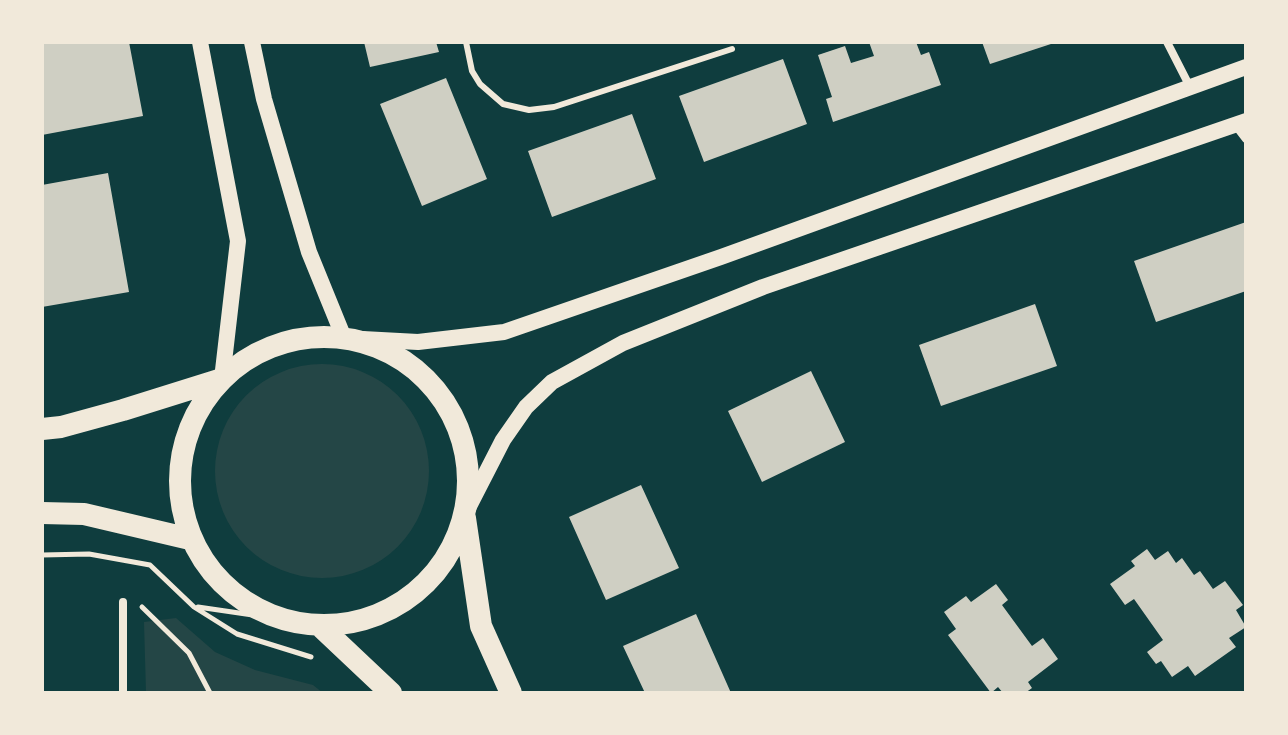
<!DOCTYPE html>
<html>
<head>
<meta charset="utf-8">
<style>
  body { margin:0 }
  #map { position:relative; width:1288px; height:735px; overflow:hidden; background:#0f3d3e; font-family:Jost,sans-serif }
  canvas { display:block }
  .frame { position:absolute; inset:0; border:44px solid #f1e9da; pointer-events:none }
</style>
</head>
<body>
<div id="map">
<canvas width="1288" height="735"></canvas>
<div class="frame"></div>
</div>
<script>
const ctx = document.querySelector('canvas').getContext('2d');
ctx.lineJoin = 'round';
function fillPath(path, color) {
  ctx.fillStyle = color;
  ctx.fill(path, 'evenodd');
}
function poly(rows) {
  const path = new Path2D();
  for (const r of rows) {
    if (r.length === 3) {
      path.moveTo(r[0] + r[2], r[1]);
      path.arc(r[0], r[1], r[2], 0, 2 * Math.PI);
      continue;
    }
    path.moveTo(r[0], r[1]);
    for (let i = 2; i < r.length; i += 2) path.lineTo(r[i], r[i + 1]);
  }
  return path;
}
function strokePath(path, color, width, dash) {
  ctx.strokeStyle = color;
  ctx.lineWidth = width;
  ctx.lineCap = dash ? 'butt' : 'round';
  ctx.setLineDash(dash || []);
  ctx.stroke(path);
}
fillPath(poly([
  [322,471,107],
  [176,618,215,652,255,670,313,685,323,693,146,693,144,622]
]), '#244646');
fillPath(poly([
  [42,42,129,42,143,116,42,135],
  [364,42,436,42,439,52,370,67],
  [869,42,916,42,921,55,929,52,941,85,833,122,826,99,832,97,818,55,845,46,851,63,874,56],
  [982,42,1054,42,1054,43,990,64],
  [783,59,807,124,704,162,679,96],
  [446,78,487,179,422,206,380,104],
  [632,114,656,179,552,217,528,151],
  [108,173,129,292,42,307,42,185],
  [1246,222,1246,291,1156,322,1134,261],
  [1035,304,1057,366,941,406,919,345],
  [811,371,845,442,762,482,728,411],
  [641,485,679,568,606,600,569,517],
  [1147,549,1155,560,1168,551,1176,563,1182,558,1194,575,1200,571,1213,589,1225,581,1243,605,1236,610,1246,627,1229,638,1236,647,1195,676,1188,666,1172,677,1161,661,1156,664,1147,652,1163,640,1134,599,1125,605,1110,584,1135,566,1131,561],
  [996,584,1008,600,1002,605,1032,646,1043,638,1058,659,1028,682,1032,688,1025,693,1003,693,998,687,991,693,948,635,956,629,944,612,966,596,971,602],
  [696,614,731,693,645,693,623,646]
]), '#cfcfc3');
strokePath(poly([
  [42,555,89,554,150,565,194,607,237,634,311,657],
  [142,607,189,653,210,693],
  [198,607,280,619]
]), '#f1e9da', 5);
strokePath(poly([
  [466,42,472,71,480,84,503,104,529,110,554,107,732,49]
]), '#f1e9da', 6);
strokePath(poly([
  [1167,42,1190,87],
  [1236,126,1246,139],
  [123,602,123,693]
]), '#f1e9da', 8);
strokePath(poly([
  [200,42,238,241,222,379],
  [252,42,264,99,309,252,344,338,418,342,504,332,721,257,1246,67],
  [464,516,503,440,526,407,552,382,623,343,763,287,1246,121]
]), '#f1e9da', 16);
strokePath(poly([
  [324,481,144],
  [42,429,61,427,123,410,222,379],
  [42,513,84,514,190,539],
  [465,518,481,626,511,693],
  [320,626,391,693]
]), '#f1e9da', 22);
</script>
</body>
</html>
